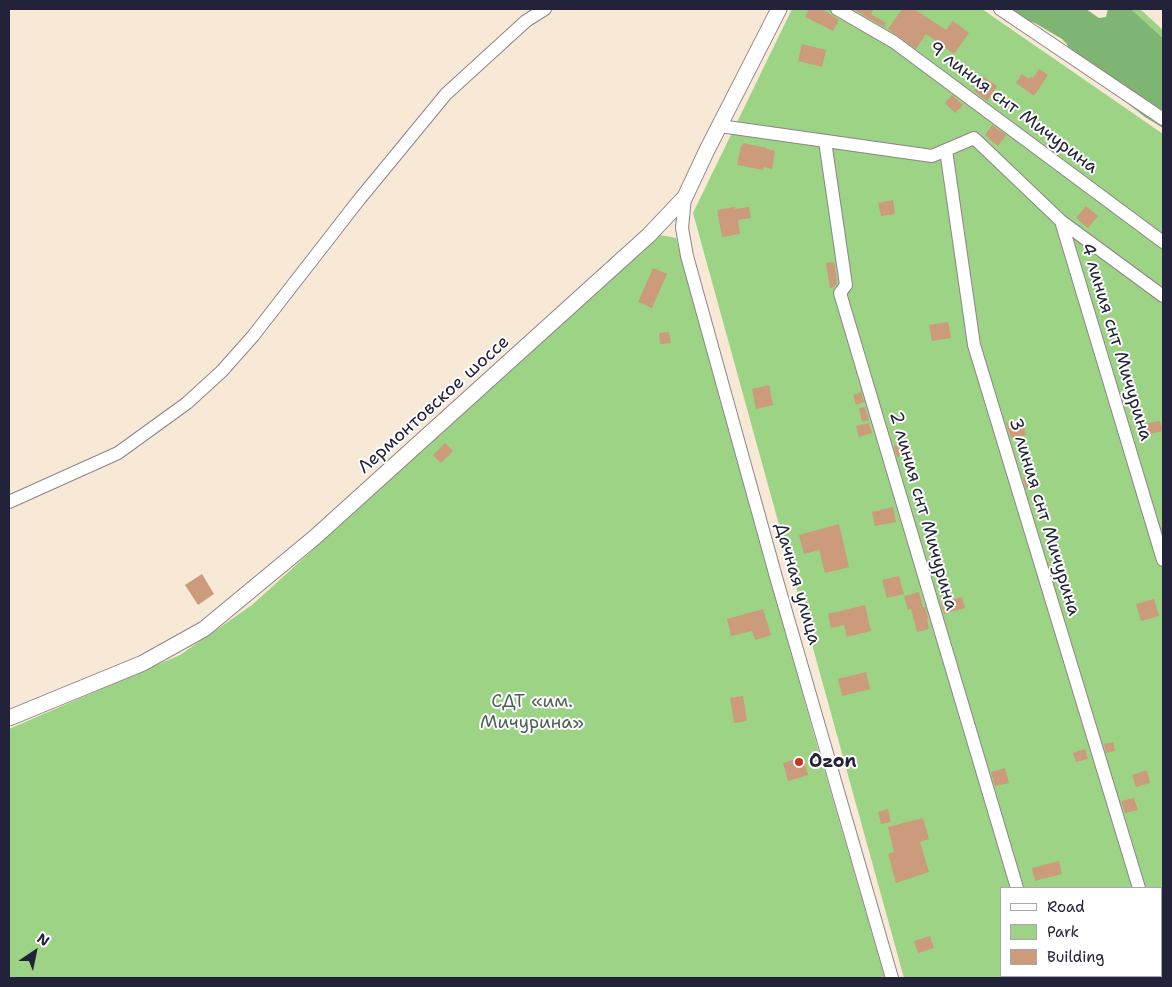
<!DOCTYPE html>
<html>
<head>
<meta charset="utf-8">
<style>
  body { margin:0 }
  #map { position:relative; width:1172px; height:987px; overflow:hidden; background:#f8e8d6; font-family:"Shantell Sans",sans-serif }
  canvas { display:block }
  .frame { position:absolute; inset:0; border:10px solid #22223b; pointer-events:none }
  .legend { position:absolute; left:1000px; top:887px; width:162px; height:90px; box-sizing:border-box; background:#fff; border:1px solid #a7a7b1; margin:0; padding:6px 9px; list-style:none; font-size:15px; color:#22223b }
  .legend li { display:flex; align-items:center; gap:10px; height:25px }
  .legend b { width:25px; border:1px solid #a7a7b1 }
  .north { position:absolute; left:10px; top:927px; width:50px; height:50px; -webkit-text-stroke:4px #fff; paint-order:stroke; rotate:34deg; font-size:14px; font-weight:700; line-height:20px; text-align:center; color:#22223b }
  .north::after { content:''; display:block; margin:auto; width:18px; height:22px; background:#22223b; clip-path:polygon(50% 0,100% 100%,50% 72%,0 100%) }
</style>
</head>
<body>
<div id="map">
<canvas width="1172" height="987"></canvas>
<div class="frame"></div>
<ul class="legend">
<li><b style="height:6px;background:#fff"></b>Road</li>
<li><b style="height:14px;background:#9dd384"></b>Park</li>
<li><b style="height:14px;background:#cc9b7c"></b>Building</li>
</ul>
<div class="north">N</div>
</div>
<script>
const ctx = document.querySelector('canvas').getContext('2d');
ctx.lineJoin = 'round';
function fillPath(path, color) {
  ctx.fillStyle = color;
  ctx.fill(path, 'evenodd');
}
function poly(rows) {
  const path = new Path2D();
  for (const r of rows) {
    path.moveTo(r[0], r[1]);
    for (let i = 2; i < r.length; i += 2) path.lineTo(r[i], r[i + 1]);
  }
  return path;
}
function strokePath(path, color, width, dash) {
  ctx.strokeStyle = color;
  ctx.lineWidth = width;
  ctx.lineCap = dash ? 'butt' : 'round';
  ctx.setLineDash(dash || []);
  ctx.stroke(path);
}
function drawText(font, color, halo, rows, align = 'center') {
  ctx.font = font + ' "Shantell Sans",sans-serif';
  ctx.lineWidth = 4;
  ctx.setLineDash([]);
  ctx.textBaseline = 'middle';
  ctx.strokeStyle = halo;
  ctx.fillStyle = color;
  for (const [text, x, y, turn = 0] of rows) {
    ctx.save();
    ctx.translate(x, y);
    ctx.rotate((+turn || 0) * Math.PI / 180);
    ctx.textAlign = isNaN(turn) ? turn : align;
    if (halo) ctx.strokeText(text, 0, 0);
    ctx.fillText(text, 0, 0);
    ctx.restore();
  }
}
fillPath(poly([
  [792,9,982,9,1163,134,1163,978,904,978,693,213],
  [1001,888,1161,888,1161,976,1001,976],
  [1131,9,1140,9,1163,30,1163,38],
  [660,235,676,238,814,735,885,978,9,978,9,729,180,655,252,605]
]), '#9dd384');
fillPath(poly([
  [992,9,1086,9,1099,18,1106,17,1108,9,1131,9,1163,38,1163,128,1145,117,1078,65,1072,59,1067,44,1062,39,1035,23,1027,21,1012,25,1005,21]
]), '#7eb572');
fillPath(poly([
  [809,9,822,9,839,20,833,31,805,17],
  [853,9,874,9,871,14,886,23,884,27],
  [902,9,914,9,946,30,953,21,969,33,954,54,926,34,916,49,888,29],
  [802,44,826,50,822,67,798,61],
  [1039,69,1048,75,1034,96,1016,83,1022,74,1029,79,1030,77,1033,78],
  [984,77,997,86,987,101,974,91],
  [952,95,963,105,955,113,945,103],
  [992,125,1006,135,998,146,985,135],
  [743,143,767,148,767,149,775,151,772,169,764,167,763,170,737,165,741,146,742,147],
  [893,200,895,214,881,216,878,203],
  [1086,206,1098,216,1088,228,1076,218],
  [735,207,735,209,749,207,751,218,738,220,740,234,722,237,717,210],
  [834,262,837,283,834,287,830,288,826,263],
  [653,268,667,274,652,308,638,302],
  [948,322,951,338,932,341,929,325],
  [669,332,671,343,660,344,659,333],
  [769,385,773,405,756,409,752,389],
  [861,392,864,402,856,405,853,395],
  [865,407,869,420,862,422,859,408],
  [1022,419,1026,435,1011,438,1006,423],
  [1160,421,1163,431,1146,435,1144,424],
  [869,423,872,433,859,437,856,426],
  [445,443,453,451,441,463,433,455],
  [900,445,903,455,897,457,894,446],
  [1031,477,1033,487,1026,489,1023,478],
  [893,507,896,522,875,526,872,512],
  [839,524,849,567,825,573,819,550,804,554,799,535],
  [202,574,214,594,198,605,185,585],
  [899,576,904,594,887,598,882,580],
  [919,592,923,607,925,607,928,618,927,619,929,629,917,632,911,609,908,610,904,596],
  [962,597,965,608,944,614,941,603],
  [1154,599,1159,616,1141,621,1136,604],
  [865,605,871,631,847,637,844,625,831,628,828,614],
  [763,609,771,635,755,640,752,631,731,636,727,619],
  [866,672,870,689,842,696,838,679],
  [743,696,747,721,734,723,730,698],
  [1113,742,1115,751,1106,753,1104,744],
  [1085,749,1088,759,1076,762,1073,753],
  [803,757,808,775,788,781,783,763],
  [1005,768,1009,783,995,786,991,772],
  [1147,770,1150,783,1136,787,1132,775],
  [1134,798,1138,810,1125,813,1121,801],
  [888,809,891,822,881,824,878,812],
  [923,818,929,839,920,842,929,872,896,883,888,854,894,852,888,827],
  [1059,861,1062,874,1035,881,1032,868],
  [930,936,934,948,918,953,914,941]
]), '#cc9b7c');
const minor = poly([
  [837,9,894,42,1163,242],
  [1000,9,1163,119],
  [720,126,932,156,974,138,1061,221,1163,296],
  [825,141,846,285,840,293,1017,888],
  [946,150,974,345,1139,888],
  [685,197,682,228,687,256,776,577,892,978],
  [1061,221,1163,560],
  [9,502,118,453,187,403,222,371,253,336,358,201,446,94,526,21,545,9],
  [1161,961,1163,969],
  [1043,976,1044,978]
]);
const tertiary = poly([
  [9,718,143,663,204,629,314,538,649,235,685,197,707,150,779,9]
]);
strokePath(minor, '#8d8588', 14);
strokePath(tertiary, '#8d8588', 17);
strokePath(minor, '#fff', 12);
strokePath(tertiary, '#fff', 15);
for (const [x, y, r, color] of [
  [799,762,5,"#c8321e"]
]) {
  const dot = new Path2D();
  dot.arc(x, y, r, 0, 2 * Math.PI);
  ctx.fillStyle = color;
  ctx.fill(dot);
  strokePath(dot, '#fff', 2);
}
drawText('18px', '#22223b', '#fff', [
  ["9 линия снт Мичурина",1013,108,37],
  ["4 линия снт Мичурина",1116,342,73],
  ["Лермонтовское шоссе",434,405,-42],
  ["2 линия снт Мичурина",923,511,74],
  ["3 линия снт Мичурина",1044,517,73],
  ["Дачная улица",797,584,74]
]);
drawText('18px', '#4d6055', '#fff', [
  ["СДТ «им.",532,702],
  ["Мичурина»",532,723]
]);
drawText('bold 18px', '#22223b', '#fff', [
  ["Ozon",809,762]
], 'left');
</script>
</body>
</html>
